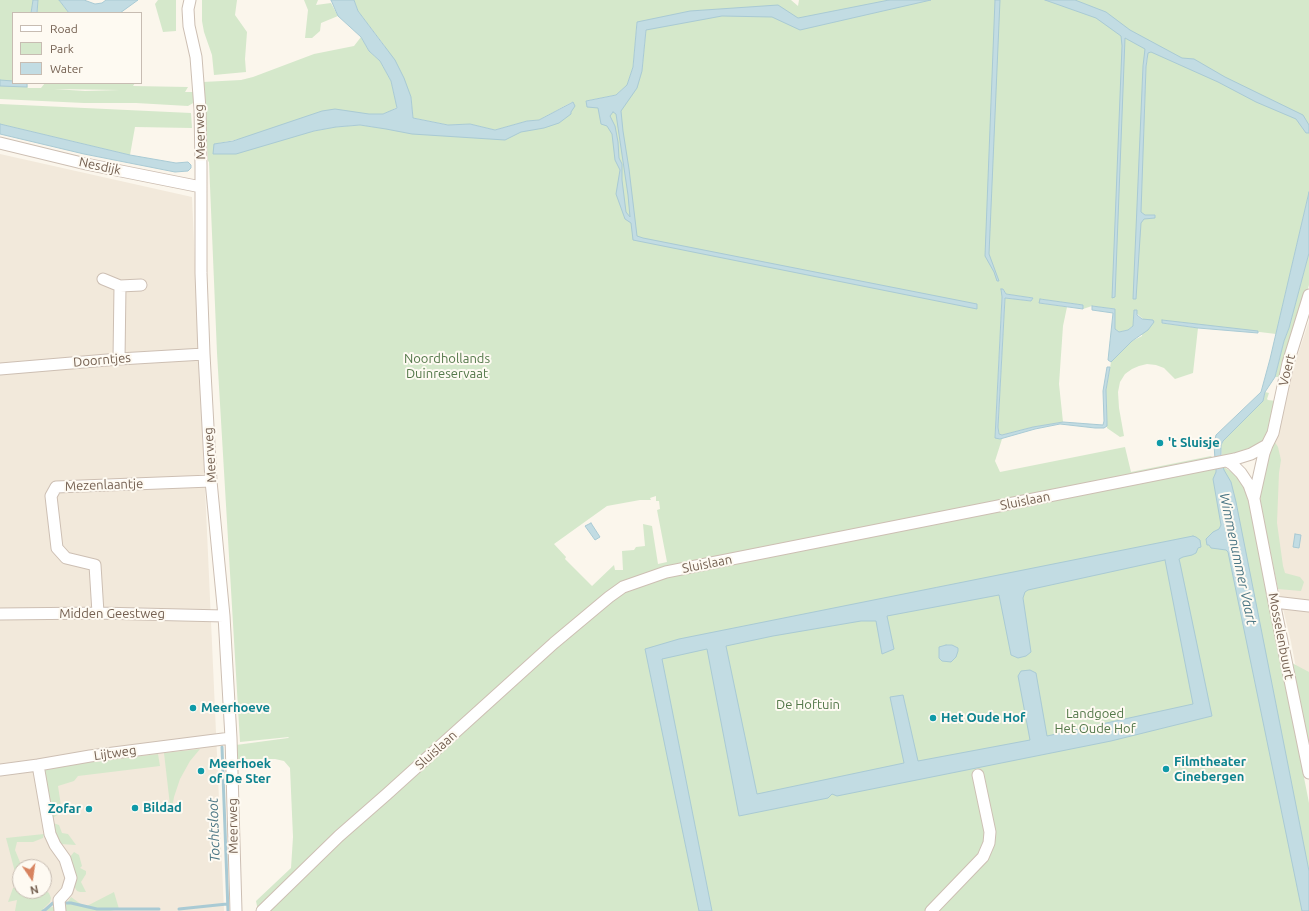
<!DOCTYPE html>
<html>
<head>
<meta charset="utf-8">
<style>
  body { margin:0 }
  #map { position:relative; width:1309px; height:911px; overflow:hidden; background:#fbf6ec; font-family:Ubuntu,sans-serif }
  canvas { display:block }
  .legend { position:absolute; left:12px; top:12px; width:130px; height:72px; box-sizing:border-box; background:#fefaf2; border:1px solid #c7bcb2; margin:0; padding:5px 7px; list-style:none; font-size:12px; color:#746051 }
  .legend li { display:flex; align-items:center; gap:8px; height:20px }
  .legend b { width:20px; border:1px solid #c7bcb2 }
  .north { position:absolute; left:12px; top:859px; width:40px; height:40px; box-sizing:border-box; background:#fefaf2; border:1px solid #c7bcb2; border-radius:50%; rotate:167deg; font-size:11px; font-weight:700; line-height:16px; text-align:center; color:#746051 }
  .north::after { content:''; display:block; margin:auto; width:14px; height:18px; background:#d7835f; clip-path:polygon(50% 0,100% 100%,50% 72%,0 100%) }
</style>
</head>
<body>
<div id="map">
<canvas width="1309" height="911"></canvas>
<ul class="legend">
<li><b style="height:5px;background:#fff"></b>Road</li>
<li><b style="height:11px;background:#d5e8cb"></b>Park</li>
<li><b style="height:11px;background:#c2dce3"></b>Water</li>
</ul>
<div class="north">N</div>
</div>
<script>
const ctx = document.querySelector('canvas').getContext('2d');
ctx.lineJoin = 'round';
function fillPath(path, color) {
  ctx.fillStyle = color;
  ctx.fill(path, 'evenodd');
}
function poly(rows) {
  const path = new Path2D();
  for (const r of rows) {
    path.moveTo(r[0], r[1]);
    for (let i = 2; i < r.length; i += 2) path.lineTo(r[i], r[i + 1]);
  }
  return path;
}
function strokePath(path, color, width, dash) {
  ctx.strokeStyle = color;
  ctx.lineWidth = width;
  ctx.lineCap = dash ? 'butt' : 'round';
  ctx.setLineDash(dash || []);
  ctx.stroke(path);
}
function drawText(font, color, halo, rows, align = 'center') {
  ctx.font = font + ' Ubuntu,sans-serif';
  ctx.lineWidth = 4;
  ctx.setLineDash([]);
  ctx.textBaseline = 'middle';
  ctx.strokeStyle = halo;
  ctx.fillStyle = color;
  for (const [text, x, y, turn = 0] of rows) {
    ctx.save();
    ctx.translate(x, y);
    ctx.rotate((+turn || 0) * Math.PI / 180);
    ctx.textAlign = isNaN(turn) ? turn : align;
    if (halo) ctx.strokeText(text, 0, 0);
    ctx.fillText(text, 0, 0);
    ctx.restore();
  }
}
fillPath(poly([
  [0,154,192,197,224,911,0,911],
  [20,867,44,867,44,891,20,891],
  [1309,321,1309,736,1291,642,1258,505,1274,435,1299,351]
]), '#f2e9db');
fillPath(poly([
  [0,0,33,0,31,13,13,13,13,83,27,83,28,88,41,88,45,83,135,83,133,86,188,87,185,92,194,92,195,102,188,106,136,103,84,103,0,99],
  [54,89,120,90,85,91],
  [38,0,59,0,69,13,37,13],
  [158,0,176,0,176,31,163,32,155,4],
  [202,0,237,0,235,15,247,32,245,59,246,72,214,75,212,55,204,32,202,21],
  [304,0,318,0,316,5,331,3,338,16,321,23,320,31,312,38,305,38,308,10],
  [354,0,791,0,798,6,799,0,1309,0,1309,192,1276,334,1162,320,1162,323,1198,328,1193,373,1175,379,1164,368,1156,365,1147,364,1139,366,1132,369,1125,374,1120,382,1118,392,1119,408,1124,436,1120,437,1107,428,1107,426,1106,390,1111,362,1132,341,1142,336,1143,319,1134,311,1133,326,1128,330,1119,332,1115,330,1115,309,1092,306,1083,309,1083,305,1040,299,1040,303,1067,307,1063,326,1059,384,1063,422,1033,427,1002,435,999,434,998,427,1005,298,1031,301,1033,298,1006,294,1003,289,1001,289,1002,297,995,437,1000,439,1002,439,995,461,1000,472,1125,447,1131,472,1211,456,1213,458,1219,456,1221,465,1236,475,1242,482,1252,513,1309,803,1309,911,258,911,256,901,291,868,293,837,290,768,284,761,275,759,236,759,236,745,288,738,289,737,240,742,217,353,209,162,208,161,203,82,241,80,253,77,314,54,354,46,361,37,369,51,380,61,391,81,397,107,391,111,383,114,369,114,214,144,314,131,335,127,360,125,374,127,505,133,574,107,572,102,539,120,527,121,495,130,470,124,448,125,413,118,411,97,384,45,358,11],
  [637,22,646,30,642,71,616,109,586,101,616,95,627,85,633,67],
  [1148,55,1146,67,1141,189,1143,66],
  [656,496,656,501,659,501,660,509,657,510,667,562,658,564,652,526,643,524,645,546,636,547,634,550,622,551,623,570,615,570,614,565,592,586,565,559,566,557,554,544,607,506,640,500,651,500,650,498],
  [0,104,191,113,192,128,135,127,130,155,0,124],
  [1309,253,1309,285,1280,377,1275,377,1284,341,1289,328],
  [1265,392,1269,393,1267,399,1268,400,1276,401,1269,434,1260,446,1222,459,1221,445,1223,441,1263,401],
  [1274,441,1278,447,1281,460,1279,473,1277,523,1283,566,1285,573,1300,577,1304,582,1301,591,1278,589,1261,505,1260,495,1264,461],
  [1292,663,1309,672,1309,752],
  [200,749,190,761,180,779,174,797,171,814,164,753],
  [158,754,160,766,78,776,74,781,58,786,62,812,51,819,44,768],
  [53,823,59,825,62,833,68,834,76,845,60,844,55,842],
  [44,834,43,838,33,842,17,842,15,850,22,867,20,867,20,871,15,872,6,838],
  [74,852,79,855,82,866,80,868,86,871,86,874,81,882,86,892,80,892,77,891,74,886,70,861,70,857],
  [20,887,20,891,44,890,49,893,51,898,50,902,43,909,57,906,58,911,15,911,17,900,8,902,13,888],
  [114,892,119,909,110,911,63,911,63,909,71,897,85,907]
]), '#d5e8cb');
const water = poly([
  [33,0,38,0,37,13,31,13,33,0],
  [59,0,84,0,95,4,102,3,106,0,138,0,120,13,69,13,59,0],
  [331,0,354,0,358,11,395,60,404,78,411,97,413,118,448,125,470,124,495,130,527,121,539,120,573,102,575,106,571,112,571,114,559,123,544,128,521,132,505,140,412,134,386,129,360,125,336,127,314,131,236,154,213,154,214,144,233,141,322,111,335,109,369,114,383,114,397,108,391,81,380,61,369,51,361,37,338,16,331,0],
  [889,0,931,0,800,30,772,17,722,16,646,30,642,71,637,88,621,111,623,131,629,169,637,236,643,238,977,304,977,309,633,240,631,223,625,219,616,194,620,170,615,160,612,134,607,126,601,124,598,108,587,107,586,101,616,95,627,85,633,67,637,22,690,11,778,5,798,18,889,0],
  [613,112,616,114,628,195,630,217,626,212,622,180,622,164,619,158,618,142,615,126,610,116,613,112],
  [995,0,1000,0,989,254,999,281,997,281,994,272,985,256,995,0],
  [1045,0,1075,0,1106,12,1130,30,1182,58,1194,59,1225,77,1303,115,1309,125,1309,133,1306,133,1296,119,1256,102,1218,82,1151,52,1148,53,1146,67,1141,212,1145,215,1155,215,1155,218,1144,219,1141,223,1136,299,1133,299,1143,66,1145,49,1125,38,1115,297,1112,298,1122,46,1121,36,1096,18,1045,0],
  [0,80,13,81,13,83,27,83,27,87,0,86,0,80],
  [0,124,130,155,176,163,188,162,191,165,191,168,188,171,175,172,84,154,0,134,0,124],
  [1309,192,1309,253,1289,328,1284,341,1275,377,1265,392,1263,401,1223,441,1221,445,1221,459,1215,460,1214,444,1216,435,1261,392,1270,359,1309,192],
  [1001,289,1003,289,1006,294,1033,298,1031,301,1005,298,998,427,999,434,1002,435,1033,427,1063,422,1103,425,1104,421,1103,391,1107,367,1110,367,1106,390,1107,422,1107,426,1104,428,1095,428,1060,424,1035,429,1000,439,995,438,1002,297,1001,289],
  [1040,299,1083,305,1083,309,1039,303,1040,299],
  [1092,306,1115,309,1115,329,1119,332,1128,330,1133,326,1134,310,1137,310,1137,315,1142,319,1153,320,1154,322,1148,330,1132,341,1111,362,1108,360,1113,313,1092,310,1092,306],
  [1162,320,1258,331,1258,333,1198,328,1162,323,1162,320],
  [1223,466,1224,470,1231,482,1236,502,1309,871,1309,911,1302,911,1228,552,1226,550,1211,548,1209,545,1207,545,1206,539,1213,532,1219,529,1221,525,1213,479,1216,472,1216,468,1223,466],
  [591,523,600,537,595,540,585,526,591,523],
  [1295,534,1301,535,1299,548,1293,547,1295,534],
  [1193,536,1196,537,1200,540,1201,547,1198,548,1196,553,1192,555,1183,557,1179,559,1180,563,1212,716,1111,741,837,796,832,794,828,798,739,816,707,649,662,659,712,911,699,911,645,649,679,639,1193,536],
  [1165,560,1193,704,1047,736,1036,673,1030,670,1021,671,1018,676,1030,740,918,761,903,695,890,697,904,763,757,794,726,646,773,636,861,621,876,621,882,654,894,649,887,616,999,595,1011,655,1018,658,1026,656,1031,652,1023,598,1025,592,1028,590,1165,560],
  [946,645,952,645,958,648,958,651,956,657,951,662,942,661,939,658,939,647,946,645]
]);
fillPath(water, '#c2dce3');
strokePath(water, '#a9cad4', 1);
strokePath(poly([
  [222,747,228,911],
  [62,903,71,903,97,909,159,909],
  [179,909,227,904],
  [43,911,45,910,53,903,56,903]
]), '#a9cad4', 3);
const street = poly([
  [190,0,188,9,189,26,196,57,200,109,201,165,201,273,204,354,211,481,224,616,231,738,236,911],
  [0,143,86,164,201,187],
  [103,279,120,286,141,285],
  [119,359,120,286],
  [0,369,119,359,204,354],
  [1227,461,1232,464,1241,473,1249,485,1254,499,1274,602,1309,773],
  [1254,498,1264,453,1267,445,1273,433,1288,363,1309,295],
  [1274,602,1309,606],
  [98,613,95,565,66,558,57,548,51,496,56,487,211,481],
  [0,614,98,613,224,616],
  [38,765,50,834,55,845,65,859,71,878,67,891,59,900,60,911],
  [0,770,38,765,90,756,231,738],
  [262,911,339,836,387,794,554,643,609,597,623,587,666,572,1235,459,1251,454,1267,445],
  [931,911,983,857,989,843,990,832,978,775]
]);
strokePath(street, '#cdbfb3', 13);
strokePath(street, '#fff', 11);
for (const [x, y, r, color] of [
  [1160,443,4,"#0f9aa8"],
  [193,708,4,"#0f9aa8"],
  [933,718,4,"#0f9aa8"],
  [1166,769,4,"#0f9aa8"],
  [201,771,4,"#0f9aa8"],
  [135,808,4,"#0f9aa8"],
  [89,809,4,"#0f9aa8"]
]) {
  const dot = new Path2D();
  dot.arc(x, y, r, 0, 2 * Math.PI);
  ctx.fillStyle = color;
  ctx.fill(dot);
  strokePath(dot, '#fefaf2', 1.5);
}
drawText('13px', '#746051', '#fefaf2', [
  ["Meerweg",200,132,-92],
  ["Nesdijk",100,166,12],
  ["Doorntjes",102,360,-5],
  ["Voert",1287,370,-76],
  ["Meerweg",210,455,-94],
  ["Mezenlaantje",104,485,-2],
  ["Sluislaan",1025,501,-11],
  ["Sluislaan",707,564,-11],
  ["Midden Geestweg",112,614],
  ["Mosselenbuurt",1281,636,79],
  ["Sluislaan",436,750,-42],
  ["Lijtweg",115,753,-8],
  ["Meerweg",233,826,-91]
]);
drawText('13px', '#54784a', '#fefaf2', [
  ["Noordhollands",447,359],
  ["Duinreservaat",447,374],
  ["De Hoftuin",808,705],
  ["Landgoed",1095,714],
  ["Het Oude Hof",1095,729]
]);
drawText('bold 13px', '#0d838f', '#fefaf2', [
  ["'t Sluisje",1168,443],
  ["Meerhoeve",201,708],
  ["Het Oude Hof",941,718],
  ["Filmtheater",1174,762],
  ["Cinebergen",1174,777],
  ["Meerhoek",209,764],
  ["of De Ster",209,779],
  ["Bildad",143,808],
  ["Zofar",81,809,"right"]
], 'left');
drawText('italic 14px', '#4c7785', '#fefaf2', [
  ["Wimmenummer Vaart",1238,559,78],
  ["Tochtsloot",214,830,-92]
]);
</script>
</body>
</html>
